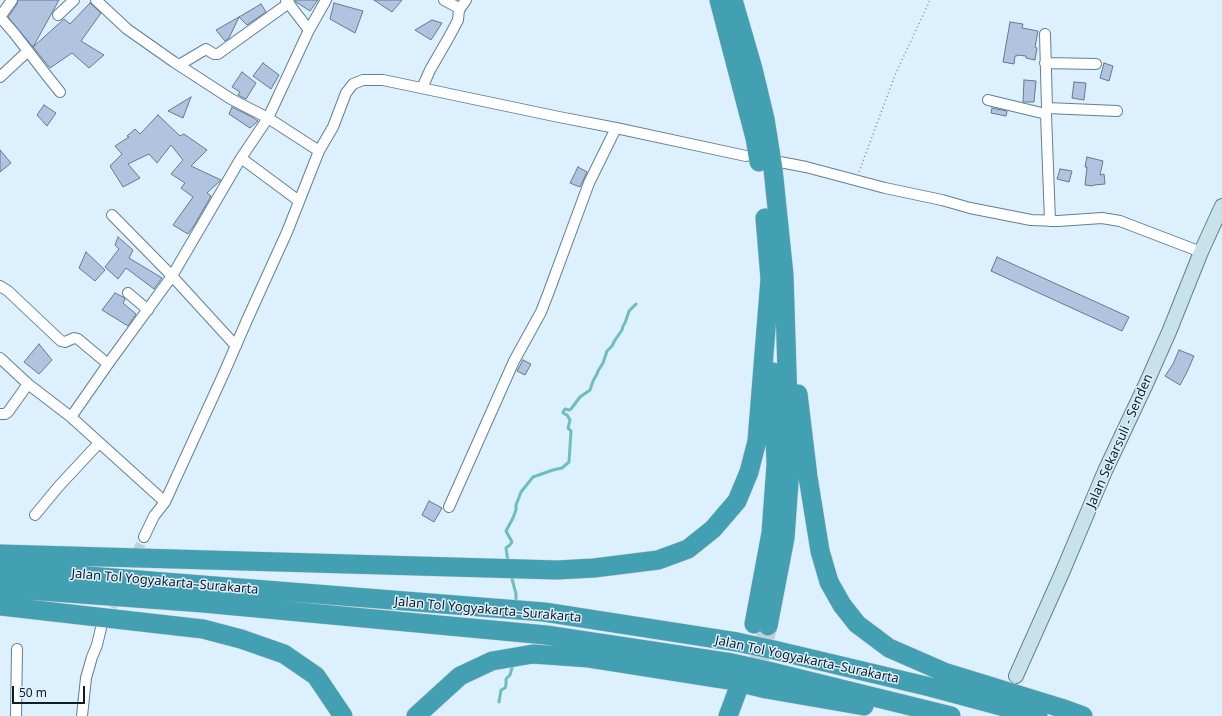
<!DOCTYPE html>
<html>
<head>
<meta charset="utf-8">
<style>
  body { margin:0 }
  #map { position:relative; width:1222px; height:716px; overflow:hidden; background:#dcf0fd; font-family:"Noto Sans",sans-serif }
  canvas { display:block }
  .scale { position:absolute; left:12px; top:686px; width:73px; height:18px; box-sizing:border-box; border:2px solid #101d24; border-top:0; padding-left:5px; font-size:12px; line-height:14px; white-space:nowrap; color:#101d24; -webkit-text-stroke:3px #dcf0fd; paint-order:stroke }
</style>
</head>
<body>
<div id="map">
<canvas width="1222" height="716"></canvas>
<div class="scale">50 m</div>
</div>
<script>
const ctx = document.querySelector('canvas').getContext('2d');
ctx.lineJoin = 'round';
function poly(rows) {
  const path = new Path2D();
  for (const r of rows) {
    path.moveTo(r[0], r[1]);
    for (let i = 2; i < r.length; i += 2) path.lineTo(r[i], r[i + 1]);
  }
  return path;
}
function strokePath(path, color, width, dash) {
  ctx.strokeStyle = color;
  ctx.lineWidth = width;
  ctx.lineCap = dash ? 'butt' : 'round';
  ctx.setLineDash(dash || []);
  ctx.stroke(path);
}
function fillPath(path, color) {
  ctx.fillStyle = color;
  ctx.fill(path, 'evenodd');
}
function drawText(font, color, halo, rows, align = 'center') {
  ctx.font = font + ' "Noto Sans",sans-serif';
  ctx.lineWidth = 3;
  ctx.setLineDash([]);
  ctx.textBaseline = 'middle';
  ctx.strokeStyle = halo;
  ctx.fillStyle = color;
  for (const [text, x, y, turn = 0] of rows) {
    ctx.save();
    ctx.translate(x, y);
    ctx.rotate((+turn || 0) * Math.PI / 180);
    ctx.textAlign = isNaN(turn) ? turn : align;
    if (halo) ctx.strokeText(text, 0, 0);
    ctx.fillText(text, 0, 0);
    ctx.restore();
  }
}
strokePath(poly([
  [508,562,506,548,510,545,512,542,506,531,513,518,516,510,516,505,521,492,533,477,553,470,562,468,569,462,571,431,568,428,570,420,567,415,563,413,563,412,565,409,569,410,571,409,580,397,590,390,593,381,597,374,598,371,603,363,607,351,612,346,615,340,622,330,623,326,625,323,629,311,636,304],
  [511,575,516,594,516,603],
  [499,702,501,690,505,688,506,685,506,679,510,675,513,664]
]), '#6dbfba', 3);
const building = poly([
  [18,0,59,0,33,47,8,17,17,4,18,0],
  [295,0,318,0,310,11,296,2,295,0],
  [374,0,402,0,392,12,374,0],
  [90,3,101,13,81,41,104,55,89,68,72,53,50,68,33,47,64,19,70,24,90,3],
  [334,3,363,11,355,33,330,19,334,3],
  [261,4,266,12,247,25,239,17,261,4],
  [239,17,229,38,225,41,216,30,239,17],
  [432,20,442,23,431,40,415,30,432,20],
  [1010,22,1023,24,1022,28,1038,31,1035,47,1037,48,1035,60,1026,58,1026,56,1017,55,1017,56,1015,56,1014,64,1003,62,1010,22],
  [263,63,279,75,271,89,253,76,263,63],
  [1104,63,1113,66,1109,81,1100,78,1104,63],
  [242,72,256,83,246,99,238,95,240,92,232,87,242,72],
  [1024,80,1036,81,1034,102,1023,102,1024,80],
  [1074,82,1086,83,1084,100,1072,98,1074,82],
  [191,97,183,118,168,111,191,97],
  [44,105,56,113,47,126,37,115,44,105],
  [232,107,252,117,258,121,250,128,229,114,232,107],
  [992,108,1007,111,1006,116,991,113,992,108],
  [158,115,180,136,184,134,207,150,191,166,221,180,207,193,211,196,195,224,188,234,173,225,193,197,181,188,185,183,171,174,183,160,171,145,157,163,149,154,128,164,140,178,123,187,110,166,122,154,115,146,129,137,127,136,135,129,140,134,158,115],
  [0,150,11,163,0,172,0,150],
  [1087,157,1103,161,1100,175,1104,174,1105,184,1094,185,1093,186,1085,185,1087,167,1085,167,1087,157],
  [578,167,587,172,580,187,570,183,578,167],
  [1060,169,1072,171,1069,182,1057,179,1060,169],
  [118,237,133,250,129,258,162,278,154,289,126,268,118,279,105,267,119,249,115,245,118,237],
  [86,252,105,270,95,281,79,268,86,252],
  [997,257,1129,317,1122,331,991,271,997,257],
  [115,293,123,297,125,299,123,303,136,314,128,326,102,310,115,293],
  [39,344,52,360,39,374,24,362,39,344],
  [1179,350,1194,356,1187,372,1180,385,1165,376,1173,364,1179,350],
  [523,360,531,364,525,375,517,371,523,360],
  [429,501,442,508,434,522,422,515,429,501]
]);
fillPath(building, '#b0c4e0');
strokePath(building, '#667892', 1);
strokePath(poly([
  [105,621,144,537]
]), '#bdd0dc', 10, [10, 5]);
strokePath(poly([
  [750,695,768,626]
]), '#bdd0dc', 19, [19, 10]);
const street = poly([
  [96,0,127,29,174,62,231,99,268,118,319,151],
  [286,0,309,30],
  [459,10,466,0],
  [58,15,74,0],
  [0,17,14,33,48,77,60,92],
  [0,17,12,0],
  [1045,34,1047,108,1046,114,1050,221],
  [1045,63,1096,64],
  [179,65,206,49,214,54,218,54,289,3],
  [0,77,28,51],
  [422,88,430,70,449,37,458,20,459,10,457,7,444,0],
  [988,100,1046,114],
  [1047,108,1117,111],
  [241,158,299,201],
  [780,162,806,167,885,188,942,200,970,208,1031,220,1058,221,1102,218,1120,221,1201,252],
  [112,215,172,276,236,346],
  [0,286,8,291,61,341,65,342,74,338,78,339,108,364],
  [128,293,148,310],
  [0,358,28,384,71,417,165,502],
  [0,414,5,414,8,412,28,384],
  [71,417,108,364,172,276,241,158,268,118,309,30,326,0],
  [449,507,514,361,541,312,548,294,589,183,616,128],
  [35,515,59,486,99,443],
  [144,537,154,516,165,502,224,373,247,320,287,232,319,151,333,127,346,93,353,84,363,80,383,80,559,117,616,128,746,156],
  [16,716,17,649],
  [82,716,86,678,92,657,97,645,101,628]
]);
const secondary = poly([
  [1016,676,1062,573,1105,471,1146,384,1169,332,1201,252,1222,206]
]);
const highway = poly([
  [719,0,755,138,759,162],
  [733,0,753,69,765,119,773,169,784,275,790,468,785,538,768,626],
  [765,218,771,291],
  [798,394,808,477,820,551,829,582,842,605,857,624,889,648,944,672,1061,708,1083,716],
  [0,554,557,570,594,568,658,560,688,549,713,529,737,501,749,472,757,441,770,279],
  [0,569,544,612,737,642,774,650,930,687,1038,716],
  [0,588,203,603,546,635,732,663,768,671,951,716],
  [0,606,203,629,241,639,284,654,316,676,343,716],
  [754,624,771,533,776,465,773,372],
  [416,716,460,676,492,661,533,654,589,658,729,680,766,689,864,706],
  [728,716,737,692]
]);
strokePath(street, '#628093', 12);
strokePath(secondary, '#628093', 16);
strokePath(highway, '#cfd2d3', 20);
strokePath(poly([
  [859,172,895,75,930,0]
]), '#7f8f9a', 1.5, [1, 3]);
strokePath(street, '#fff', 10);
strokePath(secondary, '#c7e2e8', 14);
strokePath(highway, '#439fb2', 19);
drawText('13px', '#101d24', '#dcf0fd', [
  ["Jalan Sekarsuli - Senden",1120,441,-66],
  ["Jalan Tol Yogyakarta–Surakarta",165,582,5],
  ["Jalan Tol Yogyakarta–Surakarta",488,610,5],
  ["Jalan Tol Yogyakarta–Surakarta",807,660,12]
]);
</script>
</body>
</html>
